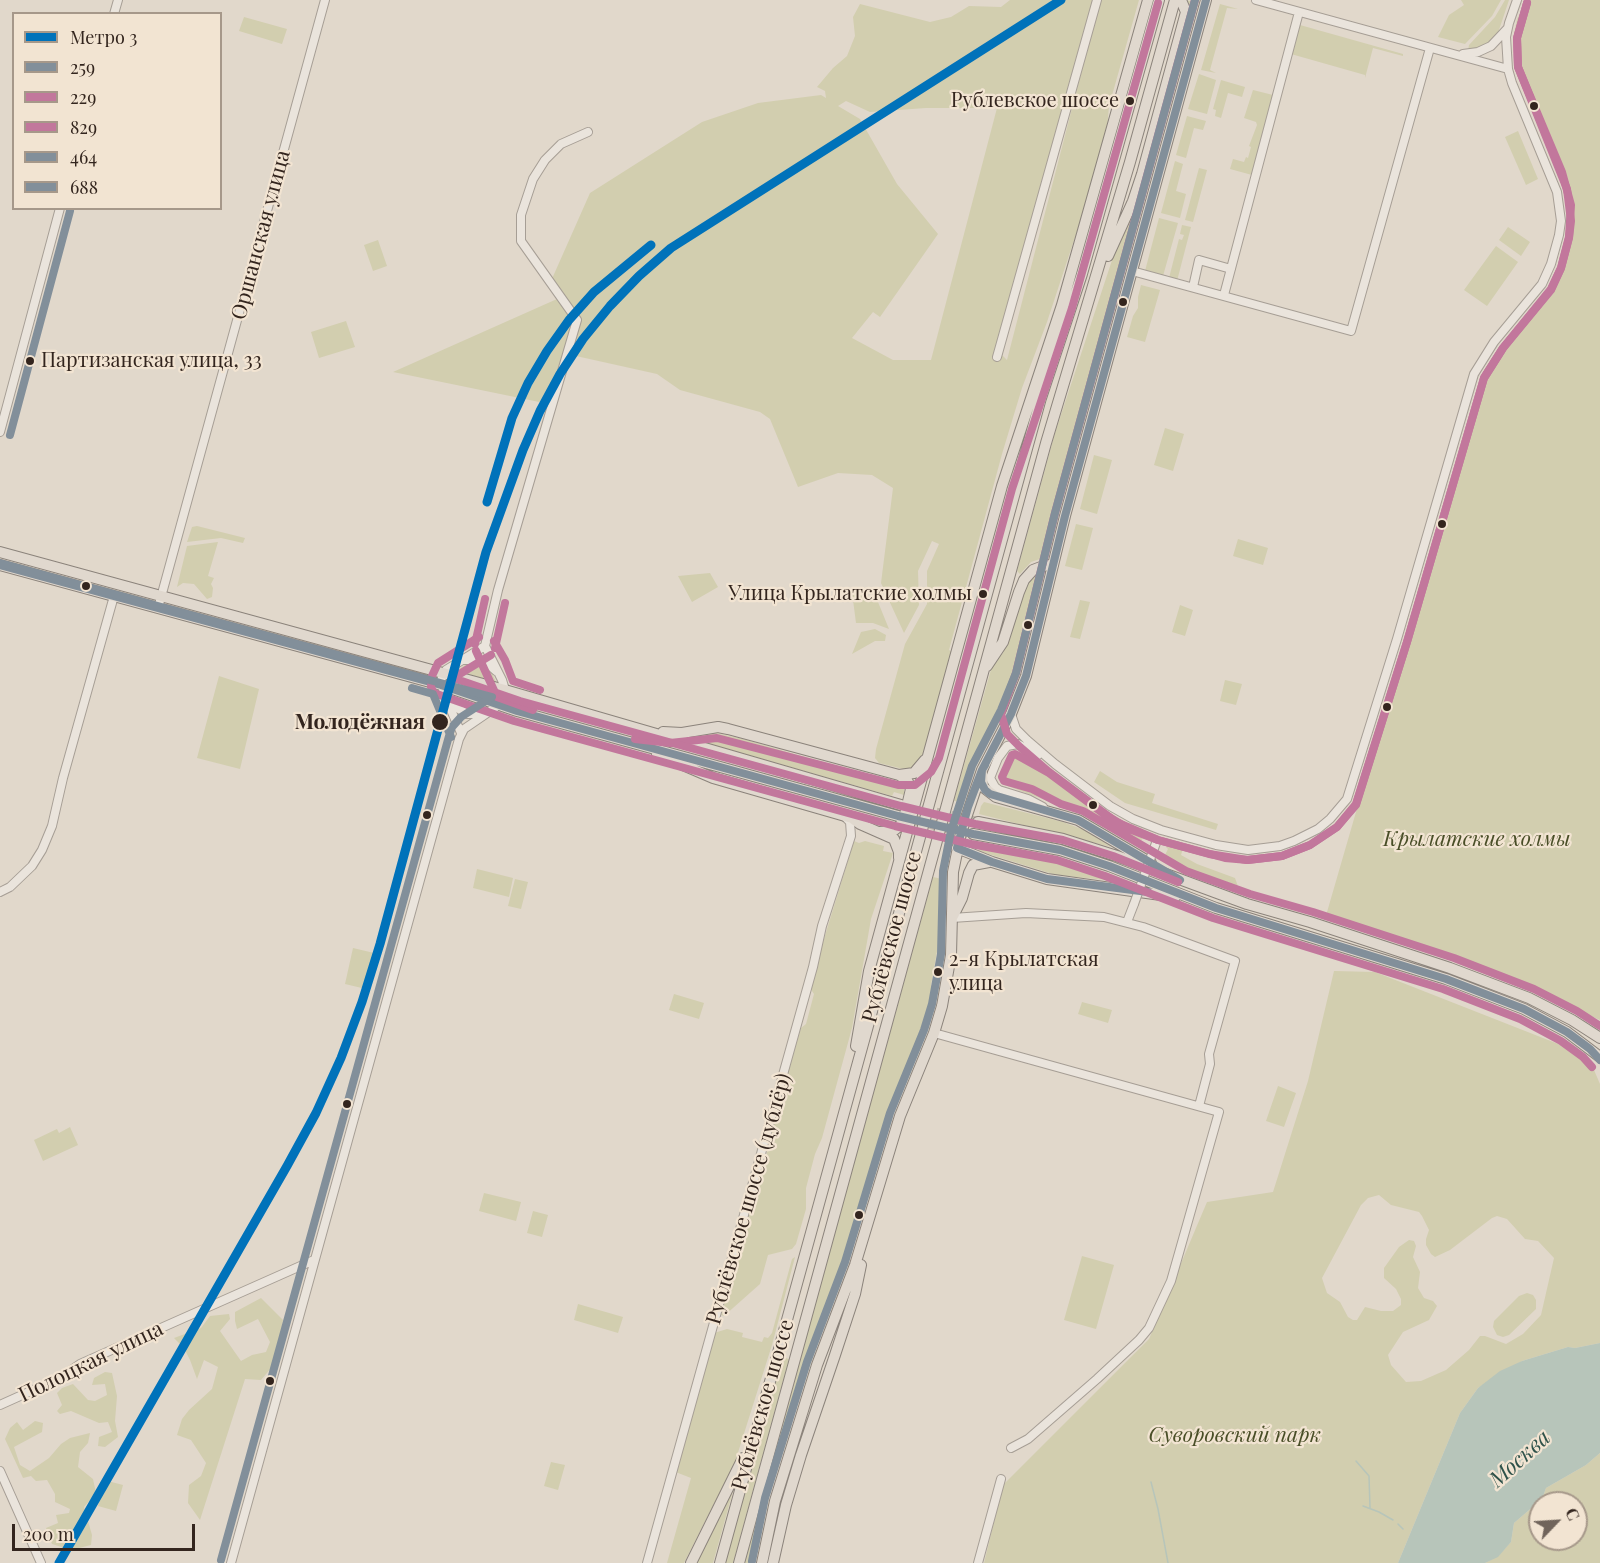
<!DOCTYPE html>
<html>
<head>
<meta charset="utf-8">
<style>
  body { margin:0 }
  #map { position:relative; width:1600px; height:1563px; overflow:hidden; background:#e1d8cb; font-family:"Playfair Display",serif }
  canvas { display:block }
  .legend { position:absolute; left:12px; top:12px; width:210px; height:198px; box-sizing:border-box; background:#f2e4d2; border:2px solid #a6988a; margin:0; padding:8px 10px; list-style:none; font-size:18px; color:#33251e }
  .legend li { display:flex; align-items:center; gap:12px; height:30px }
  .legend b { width:30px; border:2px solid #a6988a }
  .north { position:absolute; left:1528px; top:1491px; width:60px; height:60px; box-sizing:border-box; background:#f2e4d2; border:2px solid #a6988a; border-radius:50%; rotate:65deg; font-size:16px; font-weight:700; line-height:24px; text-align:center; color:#33251e }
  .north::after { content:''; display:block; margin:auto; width:21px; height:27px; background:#70645b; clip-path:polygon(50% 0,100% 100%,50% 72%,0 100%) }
  .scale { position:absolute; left:12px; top:1524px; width:183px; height:27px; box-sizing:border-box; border:3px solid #33251e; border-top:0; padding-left:8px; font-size:18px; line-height:21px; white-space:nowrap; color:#33251e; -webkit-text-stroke:4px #f2e4d2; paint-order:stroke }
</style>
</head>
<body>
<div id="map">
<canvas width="1600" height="1563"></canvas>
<ul class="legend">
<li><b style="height:8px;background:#0072ba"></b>Метро 3</li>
<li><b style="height:8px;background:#828f9a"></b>259</li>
<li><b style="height:8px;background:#c2779c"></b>229</li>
<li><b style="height:8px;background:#c2779c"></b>829</li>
<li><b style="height:8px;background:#828f9a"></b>464</li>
<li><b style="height:8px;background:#828f9a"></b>688</li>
</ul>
<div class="north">С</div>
<div class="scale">200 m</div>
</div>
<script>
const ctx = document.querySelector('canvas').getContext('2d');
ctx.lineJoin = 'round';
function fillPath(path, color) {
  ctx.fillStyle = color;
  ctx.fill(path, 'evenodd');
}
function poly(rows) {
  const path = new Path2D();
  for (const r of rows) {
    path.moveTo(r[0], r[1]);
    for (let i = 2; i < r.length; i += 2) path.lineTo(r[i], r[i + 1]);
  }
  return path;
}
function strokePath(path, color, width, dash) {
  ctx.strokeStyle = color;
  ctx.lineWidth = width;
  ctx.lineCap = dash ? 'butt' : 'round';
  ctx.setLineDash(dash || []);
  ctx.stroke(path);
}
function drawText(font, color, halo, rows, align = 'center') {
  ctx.font = font + ' "Playfair Display",serif';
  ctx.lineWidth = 4.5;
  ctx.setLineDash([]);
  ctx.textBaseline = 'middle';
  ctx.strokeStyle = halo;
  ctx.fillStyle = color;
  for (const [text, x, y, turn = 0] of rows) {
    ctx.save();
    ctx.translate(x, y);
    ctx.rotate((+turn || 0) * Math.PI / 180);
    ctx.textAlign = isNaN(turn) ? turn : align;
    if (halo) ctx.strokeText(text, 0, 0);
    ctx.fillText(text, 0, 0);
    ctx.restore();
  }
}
fillPath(poly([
  [1010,0,1093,0,1001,329,998,351,1007,360,1100,0,1139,0,1109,106,1107,129,1078,228,1047,322,1022,388,1002,454,949,650,954,653,921,762,917,766,907,770,879,763,875,758,876,749,905,644,927,604,927,571,939,544,932,541,918,571,919,605,904,633,881,583,893,488,872,475,838,473,798,487,770,419,760,412,680,390,657,374,576,356,564,355,549,404,393,372,557,299,551,281,590,193,702,122,758,103,821,95,826,98,825,91,817,87,833,68,847,56,855,36,853,17,860,4,930,22,951,17,969,6,1001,7],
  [846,101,870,112,926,108,997,108,931,360,893,360,852,338,873,312,880,317,938,234,897,184,860,119,838,106],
  [1185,0,1196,2,1109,321,1105,320,1084,392,1087,393,1046,554,1043,558,1031,562,1020,574,1017,571,1055,433,1119,239],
  [1461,0,1501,0,1492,16,1465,44,1438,37,1449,15,1464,5],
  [1505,0,1509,0,1497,36,1491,44,1468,51,1469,45,1495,17],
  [1527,0,1600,0,1600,1020,1503,977,1325,919,1484,370,1496,352,1544,297,1555,278,1563,255,1569,216,1568,200,1518,77,1514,59,1514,34,1517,19],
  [1220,4,1238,9,1227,8,1210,70,1216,73,1201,70],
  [244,17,287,29,282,44,239,31],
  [1300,25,1403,54,1403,56,1373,48,1365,78,1365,75,1291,54],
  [1199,74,1216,80,1207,114,1188,109],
  [1221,80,1245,87,1242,97,1228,93,1221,118,1215,116,1216,110,1213,109],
  [1253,90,1273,95,1252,175,1230,169,1233,159,1244,162,1246,157,1248,158,1251,147,1249,146,1257,125,1256,122,1244,118],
  [1187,116,1206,121,1203,130,1194,128,1186,158,1176,155],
  [1518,131,1538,179,1526,185,1505,137],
  [1175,161,1183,164,1176,191,1186,194,1180,218,1161,213],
  [1199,168,1207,170,1193,222,1185,220],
  [1159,218,1178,223,1163,276,1145,271],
  [1182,225,1191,227,1177,281,1169,278,1179,239,1182,240,1184,235,1180,234],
  [1508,227,1530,242,1521,256,1499,240],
  [378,240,387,266,373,271,364,245],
  [1496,246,1518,262,1487,306,1464,290],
  [1141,285,1160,290,1145,342,1127,337,1133,316,1138,308,1138,297],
  [346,321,355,347,319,358,311,332],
  [1165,428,1184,434,1173,471,1154,465],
  [1094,455,1112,460,1097,514,1080,509],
  [1076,524,1093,528,1082,570,1065,566],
  [197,526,245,538,243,543,221,538,187,542,192,527],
  [1238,539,1268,548,1263,565,1233,556],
  [218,542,208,576,214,578,211,584,213,588,212,597,207,599,194,584,183,583,177,587,187,546],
  [710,573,718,587,692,602,678,576],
  [1038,573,1040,575,1035,585,1023,628,1020,652,1022,660,1019,672,1010,695,980,751,961,802,954,801,992,666,1003,653,1020,601,1030,581],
  [852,592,878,602,889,629,873,623,856,623],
  [1080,600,1090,602,1080,639,1070,637],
  [1180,605,1193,610,1185,636,1172,632],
  [875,629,886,635,885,641,875,641,852,654,861,632],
  [468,663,482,664,491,671,496,682,456,671],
  [219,676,259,689,240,769,197,758],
  [1225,680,1242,684,1236,705,1220,701],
  [715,733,739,738,829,764,828,768,836,770,838,766,900,783,904,788,904,795,894,792,892,796,703,742,697,739,700,736],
  [1024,751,1119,820,1142,830,1144,836,1138,846,1080,813,1002,784,1000,781,1013,752],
  [1100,771,1117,782,1155,794,1152,803,1218,824,1216,830,1125,803,1094,782],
  [984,802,1063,822,1087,831,1111,847,979,814,981,806],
  [854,841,859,843,865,841,884,846,883,851,893,853,871,919,852,1028,822,1138,815,1154,806,1188,806,1209,796,1244,792,1249,768,1255,760,1284,724,1316,721,1315,761,1166,764,1163,771,1139,769,1136,801,1028,806,1024,814,994,812,991,812,978],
  [1175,842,1184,845,1181,855,1197,864,1235,878,1240,892,1195,877,1163,859,1168,849,1166,847],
  [982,843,1043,856,1126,882,1056,875,979,851],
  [477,869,513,878,509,897,473,888],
  [933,877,942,879,941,929,931,985,933,987,933,1008,926,1032,908,1071,892,1113,866,1193,862,1193,847,1248,849,1255,844,1271,808,1366,764,1509,754,1563,744,1563],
  [515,879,528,882,521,909,508,906],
  [353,948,374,953,366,989,345,984],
  [1334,971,1375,972,1571,1049,1594,1070,1600,1084,1600,1343,1575,1348,1568,1347,1522,1361,1478,1388,1460,1413,1398,1563,984,1563,1003,1485,1149,1339,1207,1202,1273,1192,1308,1081],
  [1379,1195,1391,1205,1419,1212,1422,1216,1429,1230,1426,1239,1426,1245,1431,1254,1435,1257,1450,1250,1492,1218,1497,1216,1507,1219,1525,1239,1538,1241,1554,1258,1541,1315,1523,1334,1506,1344,1485,1336,1480,1336,1469,1350,1446,1370,1421,1381,1406,1382,1391,1365,1388,1355,1403,1332,1429,1320,1437,1306,1433,1301,1424,1298,1418,1288,1420,1272,1413,1257,1416,1246,1414,1241,1409,1240,1399,1247,1384,1268,1384,1278,1396,1289,1401,1299,1401,1305,1393,1311,1381,1311,1365,1307,1357,1320,1353,1320,1348,1317,1340,1302,1327,1293,1322,1278,1361,1205,1368,1198],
  [674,994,704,1003,699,1019,669,1010],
  [1082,1002,1112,1010,1108,1023,1078,1014],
  [1278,1086,1296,1093,1284,1127,1266,1121],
  [70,1127,78,1145,43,1161,34,1140,57,1129,59,1133],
  [484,1193,521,1202,516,1221,479,1211],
  [533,1211,548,1215,542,1237,527,1233],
  [1082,1256,1114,1265,1096,1329,1064,1320],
  [795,1257,772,1345,735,1462,684,1563,667,1563,691,1478,673,1471,714,1333,727,1329,743,1333,742,1337,762,1342,764,1337,768,1338,772,1333,792,1259],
  [1527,1293,1533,1295,1536,1300,1536,1309,1509,1335,1503,1337,1497,1335,1493,1327,1494,1321,1519,1296],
  [261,1298,283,1320,277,1361,261,1380,245,1379,200,1520,188,1503,189,1485,201,1476,206,1463,191,1440,177,1435,182,1419,189,1410,212,1389,218,1367,204,1360,197,1379,190,1360,184,1348,174,1338,201,1328,210,1316,229,1314,230,1319,220,1331,241,1361,252,1355,266,1352,270,1342,258,1319,237,1329,235,1321,235,1312],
  [578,1304,623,1317,618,1333,574,1320],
  [782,1357,789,1359,733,1563,725,1563],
  [105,1372,112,1373,117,1396,115,1421,118,1437,105,1447,98,1446,99,1437,112,1432,108,1422,99,1423,71,1411,60,1414,57,1411,62,1405,57,1393,62,1388,73,1384,88,1400,95,1401,107,1395,105,1384,92,1385,94,1378],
  [35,1421,43,1423,42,1432,14,1447,20,1465,30,1471,49,1458,61,1444,70,1438,90,1433,88,1443,80,1452,78,1467,93,1479,96,1493,84,1507,92,1535,91,1545,71,1550,52,1544,46,1528,58,1523,56,1515,69,1513,70,1509,55,1502,55,1494,47,1480,36,1481,31,1476,23,1478,5,1439,10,1428,17,1422,23,1430],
  [1600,1453,1600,1563,1485,1563,1498,1556,1511,1542,1514,1523,1542,1499,1546,1488,1586,1465],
  [1540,1503,1576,1503,1576,1539,1540,1539],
  [551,1462,565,1465,558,1490,544,1486],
  [104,1480,123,1485,116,1511,98,1506],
  [735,1484,713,1563,695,1563]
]), '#d2ceaf');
fillPath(poly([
  [1600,1343,1600,1453,1586,1465,1546,1488,1542,1499,1514,1523,1511,1542,1498,1557,1485,1563,1398,1563,1460,1413,1478,1388,1500,1371,1522,1361,1568,1347,1575,1348]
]), '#b7c5ba');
strokePath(poly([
  [1356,1461,1369,1476,1370,1508],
  [1151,1482,1158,1509,1168,1563],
  [1363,1506,1379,1512,1393,1520],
  [1398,1524,1403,1529]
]), '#b7c5ba', 1.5);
strokePath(poly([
  [907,806,978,822],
  [901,817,968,833]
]), '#beb4a8', 10, [10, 5]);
const minor = poly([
  [1256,0,1508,69],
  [114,14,118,0],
  [1463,54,1478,52,1491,46,1507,29],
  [1132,271,1351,331,1430,48],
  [1193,287,1199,260,1231,269],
  [1224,295,1299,12],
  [997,357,1097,0],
  [0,432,60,208],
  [158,608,325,0],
  [485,646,498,590,577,320,521,241,521,215,533,179,545,160,561,144,588,132],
  [464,660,479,660,487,663,496,671],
  [451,704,467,714,482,714],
  [1011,714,1016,729,1027,740,1055,764,1110,806,1133,819,1161,830,1216,845,1248,850,1280,846,1294,841,1318,829,1330,819,1347,799,1397,639,1474,374,1494,342,1542,284,1551,264,1559,235,1561,221,1557,192,1512,83,1508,69,1506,37,1509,23,1517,0],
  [461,733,444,694,441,680,446,670,485,646],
  [1038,755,1018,744,1007,746,998,758,990,778,995,787,999,790,1028,799,1043,807],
  [0,892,10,887,32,866,42,850,52,826,63,778,114,596],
  [952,918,1026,913,1104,917,1143,927,1235,961,1209,1054,1210,1064,1199,1106],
  [1127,922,1134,904],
  [934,1033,1219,1112,1171,1281,1149,1328,1139,1340,1097,1379,1028,1439,1011,1448],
  [0,1405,60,1378,80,1364,314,1260],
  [0,1471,41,1563],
  [231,1563,459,739,464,729,499,705,503,699,505,690,502,680,485,646],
  [647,1563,813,967,822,926,851,836,850,822,843,815],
  [978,1563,1001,1479]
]);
const major = poly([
  [1108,256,1133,201,1142,174,1186,12,1181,0],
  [0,552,505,690,901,805],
  [0,565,441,685,517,711,898,816],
  [987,666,1003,642,1019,592,1024,580,1033,570,1046,565,1053,566],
  [663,732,682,733,718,727,728,729,899,775,914,773,925,760],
  [657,754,713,778,852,818,860,824,894,839,899,852,899,858],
  [982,773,983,787,996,797,1078,820,1151,863],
  [978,822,1063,839,1117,856,1247,904,1310,922,1450,968,1529,998,1572,1020,1600,1038],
  [880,832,893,831,903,823,911,789,907,780,899,775],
  [973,834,1060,850,1109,866,1216,908,1446,979,1524,1009,1567,1032,1600,1057],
  [957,848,992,862,1047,879,1175,897],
  [953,916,962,898,969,873,973,865,989,862],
  [856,1046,869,971,1002,486,1062,305,1148,0],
  [691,1563,743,1458],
  [720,1563,1041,398,1082,274,1159,0],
  [739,1563,1046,443,1130,162,1175,0],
  [762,1563,775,1501,817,1365,855,1265,900,1116,934,1033,942,1006,951,955,953,872,961,833,982,770,1011,714,1026,676,1065,516,1206,0],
  [773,1563,786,1505,801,1455,835,1355,855,1294,861,1265]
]);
strokePath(minor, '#a69e95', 10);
strokePath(major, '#8b837b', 12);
strokePath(minor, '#eae4dc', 8);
strokePath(major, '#e0d8ce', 10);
const minorBridge = poly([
  [1134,904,1156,843]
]);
strokePath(minorBridge, '#a69e95', 10, []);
strokePath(minorBridge, '#eae4dc', 8);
strokePath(poly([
  [0,565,441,685,517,711,898,816,973,834,1060,850,1109,866,1216,908,1446,979,1524,1009,1567,1032,1590,1049,1600,1060],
  [985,765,982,770,981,782,985,790,990,794,1078,820,1180,880],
  [1148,892,1047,879,992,862,957,848,968,807,982,770,1011,714,1026,676,1065,516,1206,0]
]), '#828f9a', 8);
strokePath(poly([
  [1195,0,1055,513,1016,673,1001,714,1007,734,1020,747,1049,772,1116,822,1158,840,1225,858,1248,860,1282,856,1310,845,1337,827,1356,804,1407,642,1484,378,1503,348,1551,290,1561,268,1569,237,1571,205,1562,172,1518,67,1517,38,1527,3],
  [479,637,438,663,432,676,431,687,434,693,514,721,895,826,971,844,1057,860,1105,876,1213,918,1443,989,1520,1019,1561,1041,1583,1057,1592,1067],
  [495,648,505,603],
  [476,651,497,697,533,710],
  [635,739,670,743,717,738,898,785,915,785,931,772,939,758,1012,489,1072,308,1158,3]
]), '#c2779c', 8);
strokePath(poly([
  [1527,3,1517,38,1518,67,1567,189,1571,221,1569,238,1561,268,1551,289,1503,348,1484,378,1407,642,1356,805,1337,827,1310,845,1282,856,1247,860,1209,854,1158,840,1129,829,1104,814,1049,773,1015,754,1012,755,1002,777,1004,781,1032,789,1061,804,1083,811,1186,871,1250,894,1313,912,1454,958,1534,989,1577,1011,1600,1026],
  [494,641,505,660,513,681,540,690],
  [475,644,485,599],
  [491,655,453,678,520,701,901,806,975,824,1063,840,1113,856,1178,882]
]), '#c2779c', 8);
strokePath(poly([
  [10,435,70,211],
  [0,563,492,697,461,717,452,727,449,736,221,1560],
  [412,688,433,694,451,737]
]), '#828f9a', 8);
strokePath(poly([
  [752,1561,765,1498,807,1362,845,1262,890,1113,924,1030,932,1004,941,954,943,871,951,831,972,766,1001,710,1016,673,1055,513,1195,0]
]), '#828f9a', 8);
strokePath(poly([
  [487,502,512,418,528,383,547,351,569,320,594,292,651,245],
  [59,1563,287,1166,316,1113,341,1058,362,1002,380,944,486,552,523,450,540,411,560,374,583,339,610,306,639,276,671,248,1061,0]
]), '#0072ba', 9);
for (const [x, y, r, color] of [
  [1130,101,5,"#33251e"],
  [1534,106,5,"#33251e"],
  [1123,302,5,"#33251e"],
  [30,361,5,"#33251e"],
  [1442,524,5,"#33251e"],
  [86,586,5,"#33251e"],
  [983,594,5,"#33251e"],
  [1028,625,5,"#33251e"],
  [1387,707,5,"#33251e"],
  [440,722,9,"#33251e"],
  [1093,805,5,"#33251e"],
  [427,815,5,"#33251e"],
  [938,972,5,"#33251e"],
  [347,1104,5,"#33251e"],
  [859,1215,5,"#33251e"],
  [270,1381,5,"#33251e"]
]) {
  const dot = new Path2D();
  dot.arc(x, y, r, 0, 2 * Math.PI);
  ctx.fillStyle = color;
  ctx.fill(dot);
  strokePath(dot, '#f2e4d2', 2);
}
drawText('20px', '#33251e', '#f2e4d2', [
  ["Рублевское шоссе",1119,101],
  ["Партизанская улица, 33",41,361,"left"],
  ["Улица Крылатские холмы",972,594],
  ["2-я Крылатская",949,960,"left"],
  ["улица",949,984,"left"]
], 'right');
drawText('21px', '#33251e', '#f2e4d2', [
  ["Оршанская улица",261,235,-75],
  ["Рублёвское шоссе",892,937,-75],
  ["Рублёвское шоссе (дублёр)",749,1199,-74],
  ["Полоцкая улица",91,1362,-26],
  ["Рублёвское шоссе",763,1405,-74]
]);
drawText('bold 21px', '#33251e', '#f2e4d2', [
  ["Молодёжная",425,722]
], 'right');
drawText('italic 21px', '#494e27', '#f2e4d2', [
  ["Крылатские холмы",1477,839],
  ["Суворовский парк",1235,1435]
]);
drawText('italic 22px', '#2f524a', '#f2e4d2', [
  ["Москва",1520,1459,-42]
]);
</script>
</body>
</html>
